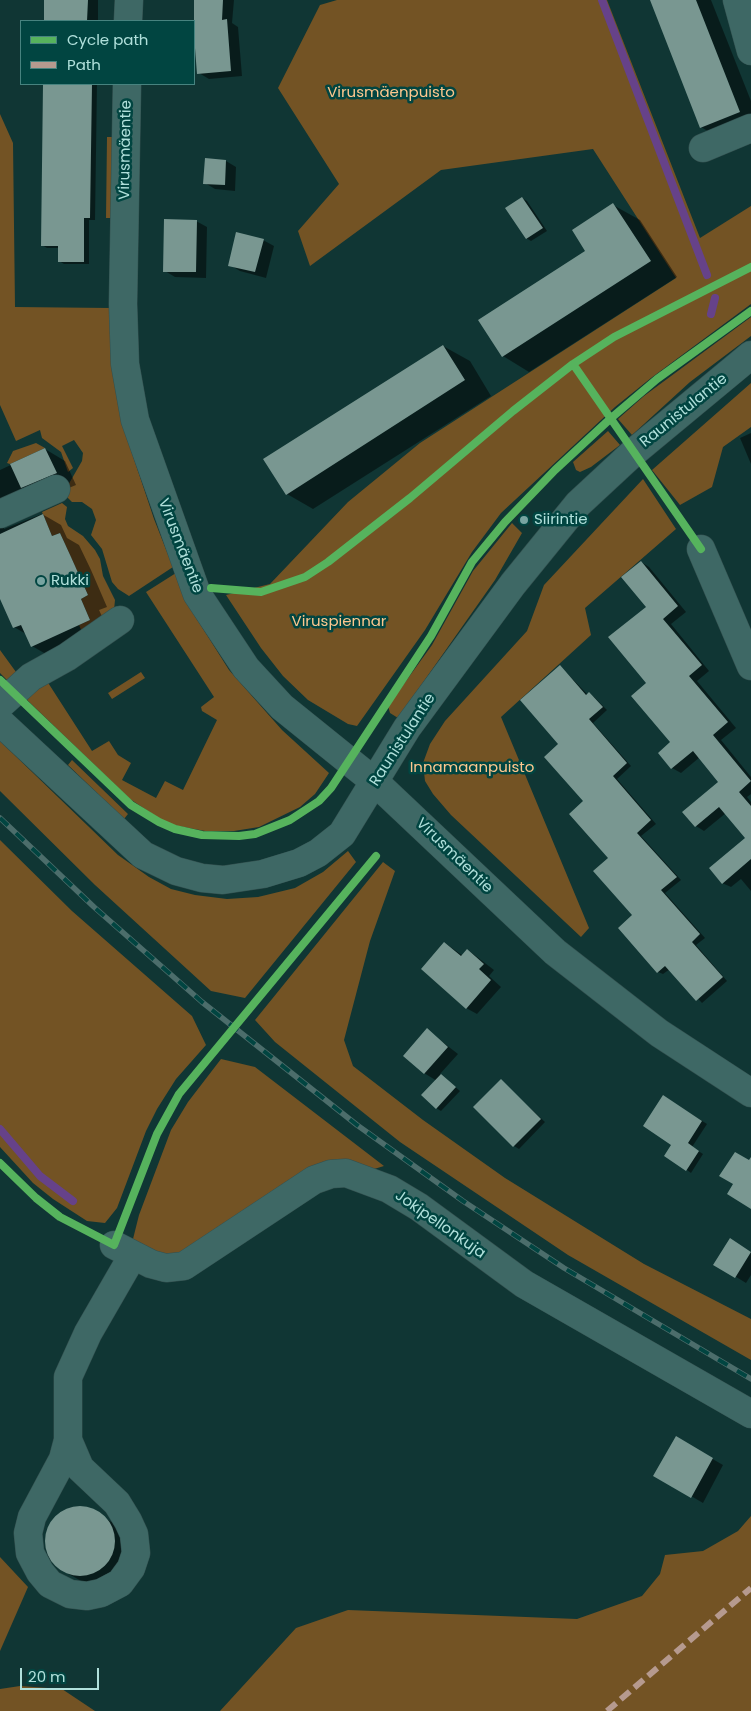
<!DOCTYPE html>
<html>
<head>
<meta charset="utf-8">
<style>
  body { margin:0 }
  #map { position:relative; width:751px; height:1711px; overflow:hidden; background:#103634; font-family:Poppins,sans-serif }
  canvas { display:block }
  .legend { position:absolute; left:20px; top:20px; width:175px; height:65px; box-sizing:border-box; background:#014541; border:1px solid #47837f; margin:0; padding:6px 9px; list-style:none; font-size:15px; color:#b0e0db }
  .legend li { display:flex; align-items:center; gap:10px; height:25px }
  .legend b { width:25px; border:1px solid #47837f }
  .scale { position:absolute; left:20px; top:1668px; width:79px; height:22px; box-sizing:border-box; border:2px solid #b0e0db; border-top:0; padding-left:6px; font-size:15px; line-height:18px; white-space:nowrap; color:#b0e0db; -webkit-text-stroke:4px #014541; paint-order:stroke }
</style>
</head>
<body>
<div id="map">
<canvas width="751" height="1711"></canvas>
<ul class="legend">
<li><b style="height:6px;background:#56b35d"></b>Cycle path</li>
<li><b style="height:6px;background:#b69a8f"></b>Path</li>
</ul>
<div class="scale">20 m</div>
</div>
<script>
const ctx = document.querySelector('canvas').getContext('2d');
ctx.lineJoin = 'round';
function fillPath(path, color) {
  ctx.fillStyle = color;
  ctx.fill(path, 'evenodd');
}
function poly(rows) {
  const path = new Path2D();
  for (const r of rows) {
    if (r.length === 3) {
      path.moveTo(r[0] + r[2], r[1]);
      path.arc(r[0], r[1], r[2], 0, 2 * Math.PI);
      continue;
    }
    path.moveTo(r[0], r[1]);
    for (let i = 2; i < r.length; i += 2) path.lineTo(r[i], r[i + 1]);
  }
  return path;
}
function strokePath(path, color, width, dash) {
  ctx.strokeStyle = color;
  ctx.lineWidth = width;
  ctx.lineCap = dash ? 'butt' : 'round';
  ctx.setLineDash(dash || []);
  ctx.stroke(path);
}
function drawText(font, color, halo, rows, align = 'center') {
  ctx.font = font + ' Poppins,sans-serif';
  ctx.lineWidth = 5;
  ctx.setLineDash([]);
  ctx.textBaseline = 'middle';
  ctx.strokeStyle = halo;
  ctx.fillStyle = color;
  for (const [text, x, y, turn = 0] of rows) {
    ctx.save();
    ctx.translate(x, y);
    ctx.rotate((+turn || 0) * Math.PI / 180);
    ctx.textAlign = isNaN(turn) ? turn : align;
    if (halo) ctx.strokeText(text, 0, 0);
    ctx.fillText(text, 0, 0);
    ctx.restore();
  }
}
fillPath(poly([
  [337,0,607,0,700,238,751,206,751,304,651,378,615,407,501,513,472,552,425,630,357,726,348,724,308,700,283,676,261,648,226,595,270,584,348,502,420,443,676,278,593,149,441,170,310,266,298,231,339,184,278,88,320,5],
  [0,114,13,143,15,307,111,308,114,373,127,438,154,519,173,567,129,596,118,589,112,582,102,549,91,535,96,520,92,509,82,502,72,502,67,497,67,487,82,461,83,453,74,440,62,446,73,468,68,472,61,452,42,438,40,430,16,441,0,405],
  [107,137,113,137,112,218,106,218],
  [751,317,751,336,690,382,632,435,618,419,644,396],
  [751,383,751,427,723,447,712,487,680,505,652,470],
  [608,431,620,445,591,467,580,472,576,470,573,462],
  [36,443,45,448,10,464,7,463,13,451],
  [643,479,676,529,585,608,591,635,501,717,589,928,581,937,451,815,433,794,425,781,423,763,430,744,445,721,527,631,544,585],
  [62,503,67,507,65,519,68,526,83,536,95,550,100,559,103,576,115,600,114,610,83,634,79,625,90,620,81,599,88,595,60,533,52,536,42,512],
  [512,523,522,533,495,580,398,718,390,713,388,706,432,645,473,571],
  [176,573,195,616,229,670,282,730,329,773,315,794,300,807,259,827,234,831,205,831,173,825,160,819,130,799,23,696,45,678,92,751,109,741,118,755,131,763,122,780,156,798,165,781,183,790,217,720,202,711,201,707,214,697,146,592],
  [0,650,16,672,9,682,0,673],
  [141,672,145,678,112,699,108,693],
  [0,741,118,855,149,877,171,889,195,895,227,899,258,897,295,888,323,872,348,851,356,862,245,998,211,991,95,885,0,791],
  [72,760,128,814,124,819,68,765],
  [0,840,72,911,192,1016,206,1045,176,1079,157,1109,146,1131,117,1208,105,1223,87,1221,53,1199,33,1183,0,1147],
  [383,862,395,871,370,941,344,1040,353,1066,423,1120,505,1178,644,1264,751,1319,751,1360,568,1255,400,1142,275,1042,255,1020],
  [221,1059,255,1067,384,1166,371,1170,355,1164,182,1256,158,1256,133,1239,139,1215,171,1130,188,1102],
  [751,1516,751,1711,220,1711,296,1628,348,1610,577,1619,642,1596,660,1574,665,1555,703,1551,738,1531],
  [0,1557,28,1587,0,1651],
  [20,1686,62,1689,95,1711,0,1711,0,1689]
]), '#735324');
fillPath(poly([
  [46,0,98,0,98,21,45,21],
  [195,0,234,0,232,23,238,27,242,76,209,79,199,73,194,23],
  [663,0,711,0,751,101,751,127,721,139,701,127],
  [45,84,97,84,95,220,89,220,89,264,64,264,59,261,59,248,47,248,42,245],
  [226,161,236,167,235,191,215,189,205,183],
  [522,198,527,201,547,231,531,241,526,238],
  [613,205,640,220,677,277,529,372,503,356,587,252],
  [196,221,207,227,206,278,175,277,165,271],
  [263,240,274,246,266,278,240,271,230,265],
  [443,346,470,361,491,396,313,509,287,494],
  [751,433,751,464,740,438],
  [45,449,65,461,76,485,13,511,4,524,4,529,42,514,61,525,67,538,79,545,91,570,107,607,99,610,109,631,51,657,32,646,26,634,14,627,0,596,0,470],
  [641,562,649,567,686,612,671,624,709,671,697,681,736,728,721,740,751,777,751,794,747,797,751,802,751,891,741,879,731,887,722,883,747,838,726,813,704,831,696,826,720,782,700,757,681,773,672,768,660,753,671,743,648,683,647,607],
  [560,666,588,695,594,697,607,710,593,723,631,766,617,779,656,824,641,836,681,880,665,893,705,938,696,945,727,981,702,1003,670,969,663,974,658,972,560,745],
  [445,943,463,956,468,950,494,970,489,976,501,987,477,1014,466,1008],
  [427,1030,458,1054,440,1074,460,1091,441,1111,436,1108,437,1081,424,1073],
  [501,1081,545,1122,519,1149,514,1146],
  [669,1100,707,1124,692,1147,703,1154,691,1173,687,1170,673,1144],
  [741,1246,751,1252,751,1275,746,1283,715,1264],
  [676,1438,723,1465,703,1503,655,1475],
  [83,1508,120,1526,130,1545,108,1583,83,1582,67,1573,54,1562,46,1544,47,1532,53,1521,62,1513,72,1509]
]), '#0007');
strokePath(poly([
  [602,0,707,275],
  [711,314,715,298],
  [0,1129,40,1176,73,1201]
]), '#664289', 8);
fillPath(poly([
  [44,0,88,0,87,21,44,21],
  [194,0,223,0,222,20,227,19,231,71,197,74,194,35],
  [650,0,696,0,740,112,700,128],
  [43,84,92,84,90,218,84,218,84,262,58,262,58,246,41,246],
  [205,158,226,160,225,185,203,184],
  [522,197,543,228,526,239,505,208],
  [613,203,651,261,502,357,478,320,585,251,572,230],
  [164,219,197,220,196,272,163,272],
  [236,232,264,239,255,272,228,266],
  [443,345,465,380,286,495,263,459],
  [45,448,57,473,21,488,10,464],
  [43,514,52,536,60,533,71,557,88,595,81,599,90,620,31,647,21,625,13,628,0,599,0,534],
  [641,561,678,606,663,619,702,665,689,676,728,722,713,735,751,781,739,792,751,806,751,859,722,884,709,868,745,838,719,807,695,827,682,812,718,782,693,751,671,769,658,753,670,742,631,696,646,683,608,637,646,607,621,577],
  [560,665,586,695,589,692,603,707,589,719,627,763,613,776,651,820,637,833,677,877,661,890,700,934,692,942,723,977,696,1001,665,966,657,973,618,928,632,915,593,871,608,858,569,814,583,801,544,757,558,744,520,700],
  [444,942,461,956,467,949,484,964,479,969,491,980,466,1009,421,969],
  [427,1028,448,1047,424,1074,403,1056],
  [441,1074,456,1087,436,1109,421,1095],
  [501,1079,541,1119,513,1147,473,1107],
  [663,1095,702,1121,688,1143,699,1151,686,1171,664,1156,671,1145,643,1126],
  [735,1152,749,1160,751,1157,751,1209,727,1194,733,1184,719,1176],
  [730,1238,751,1252,735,1278,713,1265],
  [676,1436,713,1458,691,1498,653,1476],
  [80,1541,35]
]), '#799791');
const minor = poly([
  [737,0,751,51],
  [128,21,129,0],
  [127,84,123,304,125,364,135,420,197,594,246,668,282,707,375,782,555,952,659,1033,751,1093],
  [703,148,751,128],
  [0,514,56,489],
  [701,549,751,666],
  [0,705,31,677,67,657,120,620],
  [0,722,143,855,176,871,202,878,223,880,263,874,299,863,318,853,342,834,407,728,513,584,578,504,634,452,751,355],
  [114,1245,151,1264,166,1268,184,1266,314,1180,331,1174,346,1173,389,1189,419,1207,524,1284,751,1414],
  [68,1440,80,1468,117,1503,128,1521,134,1534,136,1553,131,1568,120,1583,101,1593,87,1596,70,1594,50,1584,40,1572,30,1553,28,1533,32,1517,63,1459,68,1440,68,1377,88,1333,133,1255]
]);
strokePath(minor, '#33504f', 29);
strokePath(minor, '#3e6865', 28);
const rail = poly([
  [0,818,94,907,202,1002,357,1125,463,1201,564,1268,751,1379]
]);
strokePath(rail, '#4c6d6b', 5.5);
strokePath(rail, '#014541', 4, [11]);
strokePath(poly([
  [607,1711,751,1588]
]), '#b69a8f', 6, [12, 6]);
strokePath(poly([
  [573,364,701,549],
  [211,588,261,592,305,577,328,562,410,498,513,411,573,364,614,337,751,267],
  [0,680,131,805,159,822,175,829,202,835,239,836,255,834,290,820,319,801,331,788,431,636,472,562,505,522,555,470,610,419,657,379,751,311],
  [0,1163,36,1198,60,1217,114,1245,157,1134,179,1094,376,856]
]), '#56b35d', 8);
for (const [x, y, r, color] of [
  [524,520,5,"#78a4a1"],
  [41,581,5,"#78a4a1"]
]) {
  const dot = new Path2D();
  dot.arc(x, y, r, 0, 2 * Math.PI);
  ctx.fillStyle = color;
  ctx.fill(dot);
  strokePath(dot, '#014541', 2);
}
drawText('15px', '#fdc78e', '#014541', [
  ["Virusmäenpuisto",391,93],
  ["Viruspiennar",339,622],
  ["Innamaanpuisto",472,768]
]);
drawText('15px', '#b0e0db', '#014541', [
  ["Virusmäentie",126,150,-89],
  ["Raunistulantie",684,411,-39],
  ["Virusmäentie",180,546,69],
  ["Raunistulantie",403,740,-57],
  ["Virusmäentie",454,856,44],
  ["Jokipellonkuja",440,1225,35]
]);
drawText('15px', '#b0e0db', '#014541', [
  ["Siirintie",534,520],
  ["Rukki",51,581]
], 'left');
</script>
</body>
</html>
